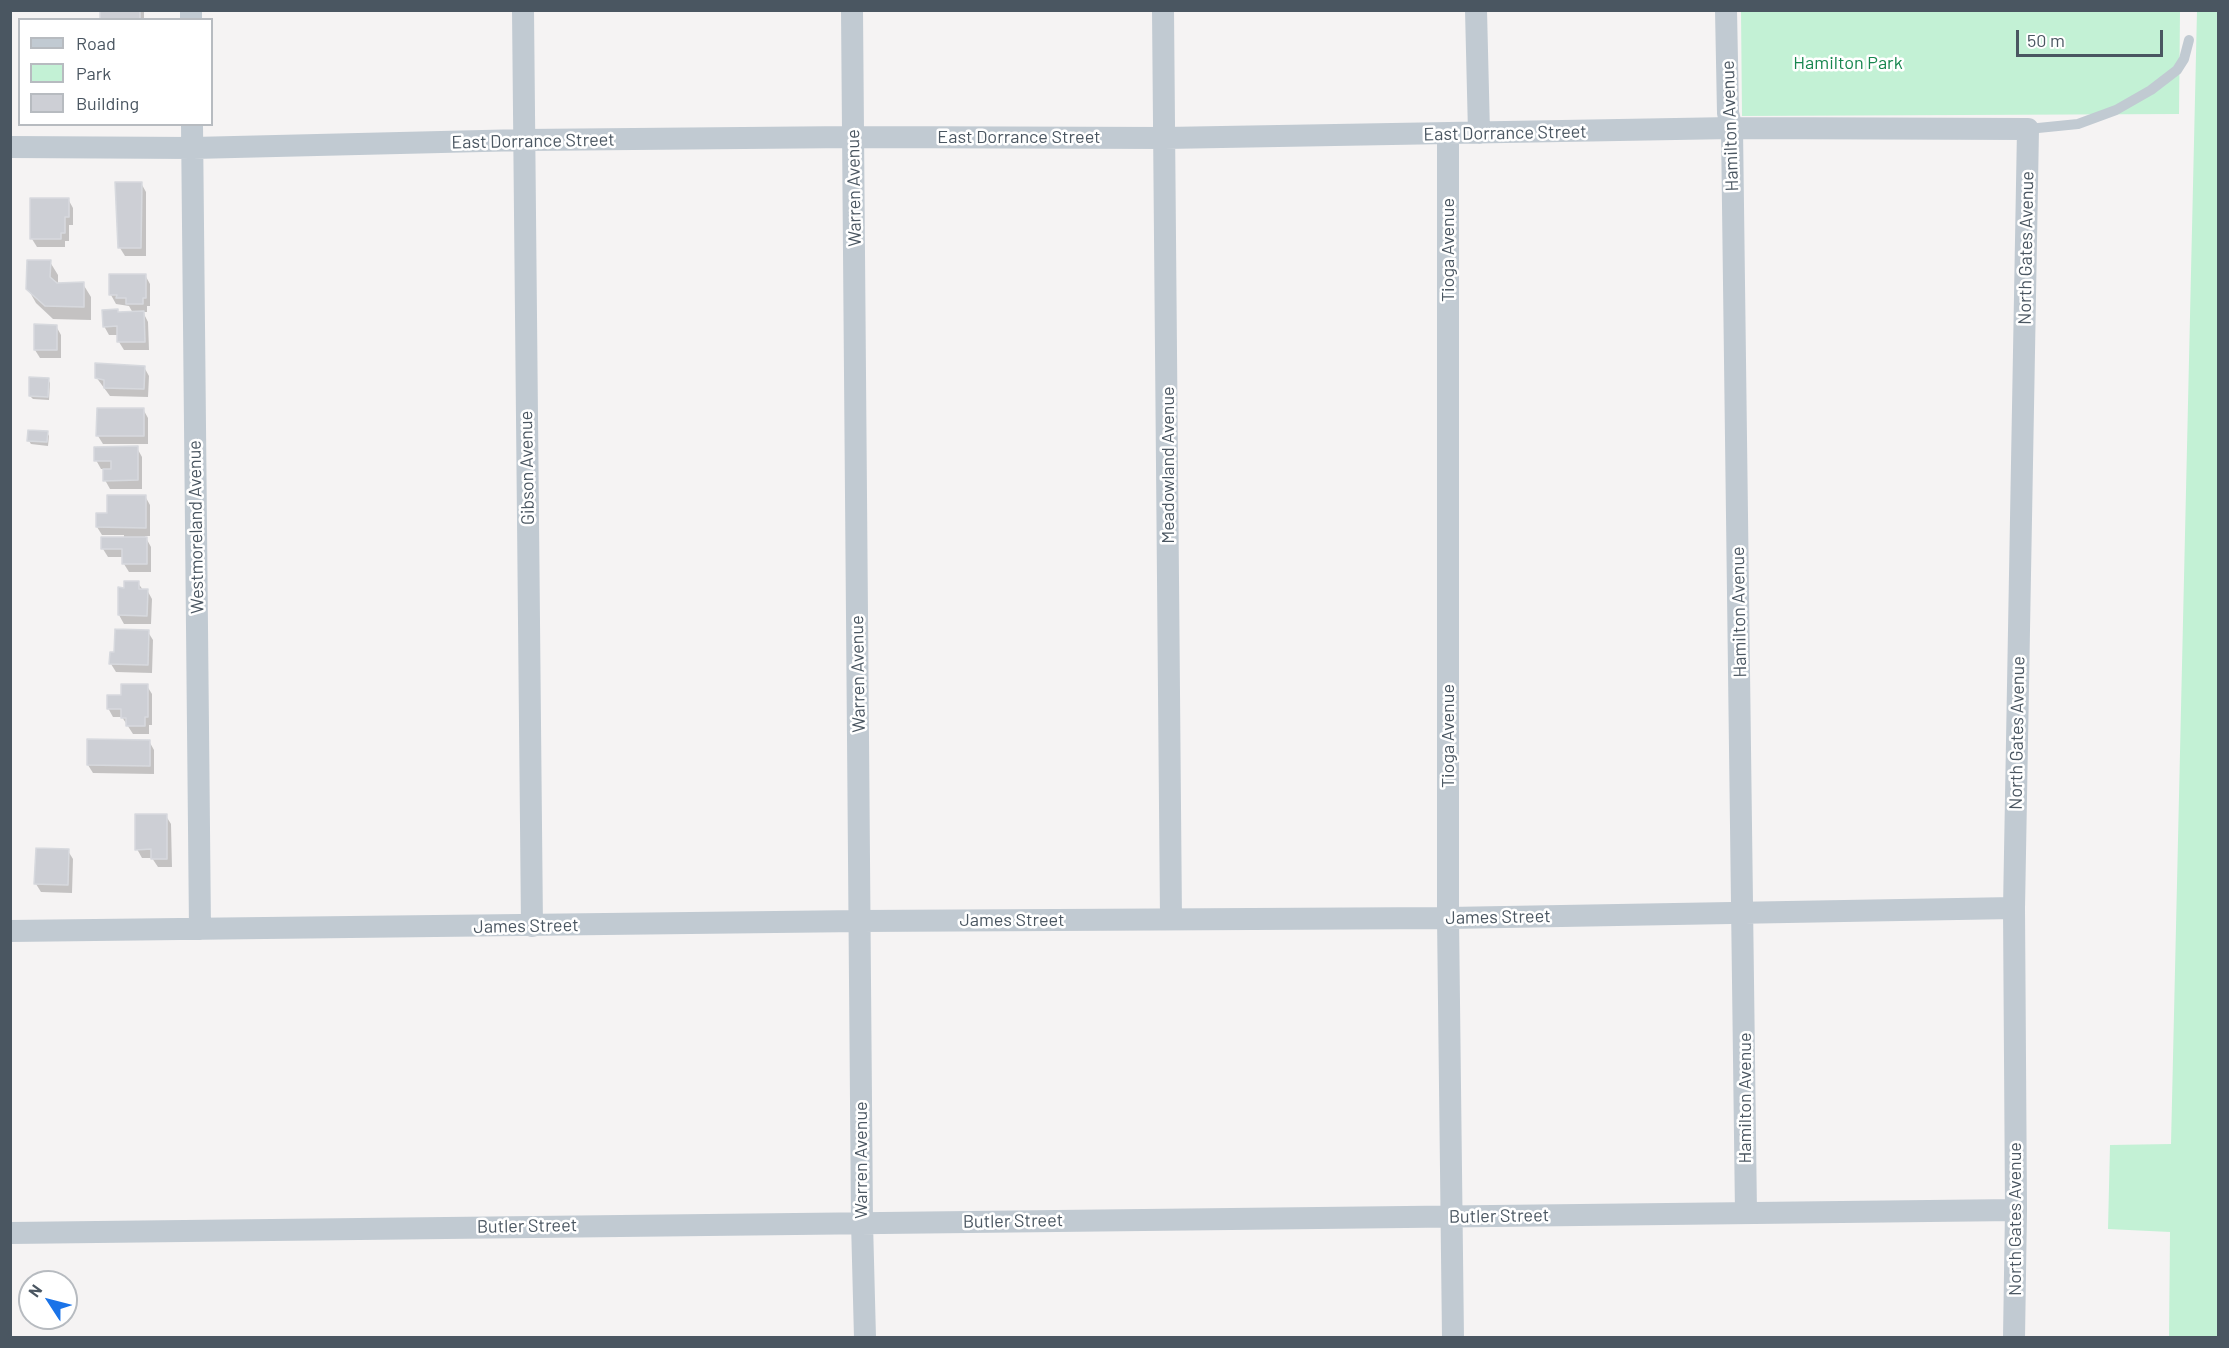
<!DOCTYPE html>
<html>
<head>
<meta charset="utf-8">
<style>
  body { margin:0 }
  #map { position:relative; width:2229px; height:1348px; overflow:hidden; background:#f5f3f3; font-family:Barlow,sans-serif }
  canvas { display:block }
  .frame { position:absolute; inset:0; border:12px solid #4a5661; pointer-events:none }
  .legend { position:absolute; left:18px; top:18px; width:195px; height:108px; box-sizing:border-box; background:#fff; border:2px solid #b7bbc0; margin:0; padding:8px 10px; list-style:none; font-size:18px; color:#4a5661 }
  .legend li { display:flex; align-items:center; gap:12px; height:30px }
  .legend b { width:30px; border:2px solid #b7bbc0 }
  .north { position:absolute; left:18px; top:1270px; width:60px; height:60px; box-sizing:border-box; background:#fff; border:2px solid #b7bbc0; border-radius:50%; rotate:306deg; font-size:16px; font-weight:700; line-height:24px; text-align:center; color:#4a5661 }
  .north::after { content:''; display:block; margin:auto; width:21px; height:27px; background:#1a73e8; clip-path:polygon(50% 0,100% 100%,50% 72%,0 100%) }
  .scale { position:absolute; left:2016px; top:30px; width:147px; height:27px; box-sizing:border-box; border:3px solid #4a5661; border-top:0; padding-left:8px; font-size:18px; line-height:21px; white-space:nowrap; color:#4a5661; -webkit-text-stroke:4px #fff; paint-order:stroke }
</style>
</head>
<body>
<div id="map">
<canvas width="2229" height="1348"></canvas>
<div class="frame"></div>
<ul class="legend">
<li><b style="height:8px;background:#c1cad2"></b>Road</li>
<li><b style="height:16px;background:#c3f1d5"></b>Park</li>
<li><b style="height:16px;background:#cdcfd5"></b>Building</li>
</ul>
<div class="north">N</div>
<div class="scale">50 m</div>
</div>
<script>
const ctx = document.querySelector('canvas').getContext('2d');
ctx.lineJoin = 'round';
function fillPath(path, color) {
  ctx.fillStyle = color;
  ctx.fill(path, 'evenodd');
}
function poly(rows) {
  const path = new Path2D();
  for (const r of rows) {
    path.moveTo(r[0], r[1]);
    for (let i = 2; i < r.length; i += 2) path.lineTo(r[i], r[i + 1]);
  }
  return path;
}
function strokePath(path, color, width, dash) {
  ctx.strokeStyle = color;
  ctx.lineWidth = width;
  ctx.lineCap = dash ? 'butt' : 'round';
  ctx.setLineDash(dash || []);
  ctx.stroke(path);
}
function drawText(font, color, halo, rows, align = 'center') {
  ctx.font = font + ' Barlow,sans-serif';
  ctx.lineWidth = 5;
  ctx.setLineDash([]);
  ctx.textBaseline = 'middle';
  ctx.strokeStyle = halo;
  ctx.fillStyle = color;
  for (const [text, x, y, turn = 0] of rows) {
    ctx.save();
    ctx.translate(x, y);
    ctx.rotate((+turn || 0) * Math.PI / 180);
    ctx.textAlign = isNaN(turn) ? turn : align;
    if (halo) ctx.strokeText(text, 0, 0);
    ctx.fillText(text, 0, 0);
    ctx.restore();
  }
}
fillPath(poly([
  [1741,11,2180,11,2179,114,1742,116],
  [2197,11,2218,11,2218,1337,2169,1338,2170,1232,2108,1229,2110,1145,2171,1144]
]), '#c3f1d5');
fillPath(poly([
  [101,10,144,10,144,20,101,20],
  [141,183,146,192,146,256,125,256,120,248],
  [68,199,73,208,73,225,69,225,69,241,65,241,65,247,37,247,32,239],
  [50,262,58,275,58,284,83,284,91,297,91,320,53,319,36,303,28,289],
  [145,275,150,284,150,306,147,306,147,312,143,312,148,322,149,350,124,350,119,342,119,335,109,335,104,326,118,314,133,313,129,306,116,304,111,295],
  [56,326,61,335,61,358,40,358,35,350],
  [144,367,149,376,148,397,110,396,96,377],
  [48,379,50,383,49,400,33,399,30,396],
  [143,409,148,418,148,444,103,444,98,436],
  [47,432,49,436,48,446,31,444,29,441],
  [137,448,142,457,142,489,110,489,105,480,105,469,101,469,96,460],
  [145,496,150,505,150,536,145,536,151,547,151,572,129,572,124,564,124,557,108,557,103,549,124,538,124,535,102,535,97,527,108,514],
  [138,583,143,590,147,590,152,599,151,624,124,624,119,615,125,589],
  [148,632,153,640,152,673,116,672,111,664,116,653],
  [147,686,152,694,152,725,149,725,149,734,133,734,122,717,113,717,108,708,123,697],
  [149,741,154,750,154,774,93,773,88,765],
  [166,816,171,824,172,867,158,867,152,858,142,858,137,849],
  [68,851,73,859,72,893,41,892,36,884]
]), '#0003');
const building = poly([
  [100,10,140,10,140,20,100,20,100,10],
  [115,182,142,182,141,248,118,248,115,182],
  [30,198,69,198,69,217,65,217,65,233,61,233,61,239,30,239,30,198],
  [27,260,51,260,50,277,57,283,84,282,84,307,45,306,26,289,27,260],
  [109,274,146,274,146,298,143,298,143,304,126,304,126,298,116,298,117,295,109,295,109,274],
  [118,309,118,312,144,311,145,342,117,342,117,326,103,327,102,310,118,309],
  [34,324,57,325,57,350,34,350,34,324],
  [95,363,145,366,144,389,104,388,104,380,95,378,95,363],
  [29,377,49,378,48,397,29,396,29,377],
  [97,408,144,408,144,436,96,436,97,408],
  [28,430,48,431,47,442,27,441,28,430],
  [138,446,138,480,103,481,103,469,111,469,111,461,94,461,94,447,138,446],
  [107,495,146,495,146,528,96,527,96,513,107,513,107,495],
  [101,537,147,537,147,564,122,564,122,549,101,549,101,537],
  [124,581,139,581,139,589,148,589,147,616,118,615,118,587,124,588,124,581],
  [115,629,149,630,148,665,109,664,110,652,114,652,115,629],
  [121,684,148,684,148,717,145,717,145,726,126,726,126,718,121,718,121,709,107,709,107,695,121,695,121,684],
  [87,739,150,740,150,766,87,765,87,739],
  [135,814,167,814,167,859,151,859,151,849,135,850,135,814],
  [36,848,69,849,68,885,34,884,36,848]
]);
fillPath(building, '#cdcfd5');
strokePath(building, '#d7d9de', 1.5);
strokePath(poly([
  [2028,129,2078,124,2116,110,2151,90,2177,70,2184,59,2189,40]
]), '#c1cad2', 10);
strokePath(poly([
  [191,10,191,20],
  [523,10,532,926],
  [852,10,862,1222,865,1338],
  [1163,10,1171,919],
  [1476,10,1479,133],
  [1726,10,1728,113,1732,128,1746,1213],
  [192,124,200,929],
  [1448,134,1448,918,1453,1338],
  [10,147,193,148,524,140,853,137,1165,138,1732,128,2028,129,2014,908,2016,1210,2014,1338],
  [10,931,860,921,1448,918,2014,908],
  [10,1233,2016,1210]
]), '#c1cad2', 22);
drawText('18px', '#17864f', '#fff', [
  ["Hamilton Park",1848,63]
]);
drawText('18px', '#4a5661', '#fff', [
  ["Hamilton Avenue",1730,126,-92],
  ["East Dorrance Street",1505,133,-1],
  ["East Dorrance Street",1019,137],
  ["East Dorrance Street",533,141,-1],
  ["Warren Avenue",854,188,-91],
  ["North Gates Avenue",2026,248,-89],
  ["Tioga Avenue",1448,250,-90],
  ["Meadowland Avenue",1168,465,-90],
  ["Gibson Avenue",527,468,-91],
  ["Westmoreland Avenue",196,527,-91],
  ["Hamilton Avenue",1739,612,-91],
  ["Warren Avenue",858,674,-91],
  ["North Gates Avenue",2017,733,-89],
  ["Tioga Avenue",1448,736,-90],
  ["James Street",1498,917,-1],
  ["James Street",1012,920],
  ["James Street",526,926,-1],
  ["Hamilton Avenue",1745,1098,-90],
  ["Warren Avenue",861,1160,-90],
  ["Butler Street",1499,1216,-1],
  ["North Gates Avenue",2015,1219,-90],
  ["Butler Street",1013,1221,-1],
  ["Butler Street",527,1226,-1]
]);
</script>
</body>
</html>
